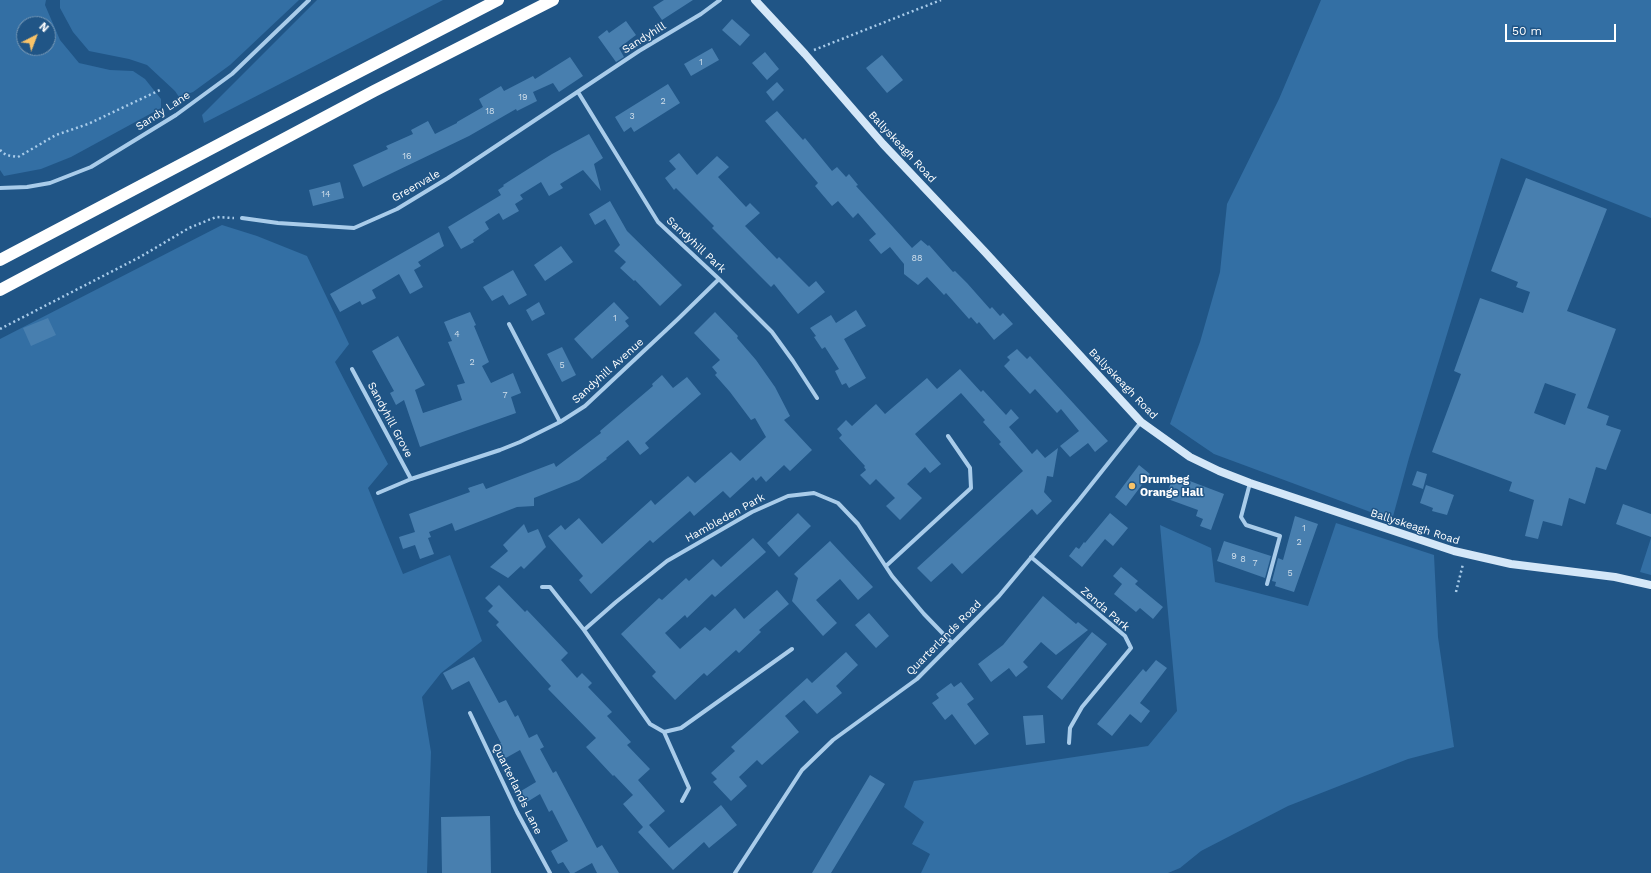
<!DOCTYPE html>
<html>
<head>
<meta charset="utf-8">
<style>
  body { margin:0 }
  #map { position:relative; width:1651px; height:873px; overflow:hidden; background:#205586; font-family:"Work Sans",sans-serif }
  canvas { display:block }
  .north { position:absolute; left:16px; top:16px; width:40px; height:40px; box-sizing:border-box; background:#205586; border:1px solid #7999b6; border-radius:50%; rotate:42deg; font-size:11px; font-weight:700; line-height:16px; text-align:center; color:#fff }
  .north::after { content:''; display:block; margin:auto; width:14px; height:18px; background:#f8c369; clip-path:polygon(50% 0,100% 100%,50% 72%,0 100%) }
  .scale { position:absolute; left:1505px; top:24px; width:111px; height:18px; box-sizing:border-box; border:2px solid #fff; border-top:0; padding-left:5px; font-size:12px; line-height:14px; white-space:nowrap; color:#fff; -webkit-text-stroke:3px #205586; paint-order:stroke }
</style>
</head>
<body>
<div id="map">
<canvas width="1651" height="873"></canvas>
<div class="north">N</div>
<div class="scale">50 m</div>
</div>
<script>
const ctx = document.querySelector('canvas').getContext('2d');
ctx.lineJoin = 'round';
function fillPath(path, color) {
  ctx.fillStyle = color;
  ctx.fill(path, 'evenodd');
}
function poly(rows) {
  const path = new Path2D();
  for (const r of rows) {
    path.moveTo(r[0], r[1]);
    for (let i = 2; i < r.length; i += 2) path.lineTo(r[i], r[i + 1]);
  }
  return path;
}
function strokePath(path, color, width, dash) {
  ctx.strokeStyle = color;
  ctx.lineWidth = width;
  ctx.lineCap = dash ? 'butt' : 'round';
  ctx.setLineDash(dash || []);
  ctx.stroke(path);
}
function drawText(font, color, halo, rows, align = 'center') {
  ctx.font = font + ' "Work Sans",sans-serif';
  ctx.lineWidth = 3;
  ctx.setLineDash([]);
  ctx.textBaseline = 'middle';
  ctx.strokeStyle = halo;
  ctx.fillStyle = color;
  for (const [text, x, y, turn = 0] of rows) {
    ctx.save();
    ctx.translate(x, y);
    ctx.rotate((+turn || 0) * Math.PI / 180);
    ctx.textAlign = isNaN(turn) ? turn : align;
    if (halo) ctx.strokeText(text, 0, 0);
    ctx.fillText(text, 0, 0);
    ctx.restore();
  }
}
fillPath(poly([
  [0,0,46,0,45,5,60,40,79,63,110,70,133,71,145,79,161,99,161,108,71,157,41,169,4,176,0,170],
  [24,24,48,24,48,48,24,48],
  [60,0,299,0,230,65,193,92,179,97,175,91,147,65,129,59,89,51,73,32,60,8],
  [317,0,443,0,204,123,202,115],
  [1321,0,1651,0,1651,218,1501,158,1409,458,1392,520,1214,454,1170,424,1200,342,1220,272,1227,204,1279,99],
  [222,225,257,236,307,256,349,344,335,362,388,464,368,488,403,574,450,555,482,641,441,673,422,697,431,752,427,873,0,873,0,339],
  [1336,523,1434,555,1438,637,1454,747,1408,759,1288,806,1201,851,1180,868,1168,873,921,873,930,854,912,844,924,822,904,807,914,781,1148,746,1177,711,1160,525,1211,548,1215,582,1308,606],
  [1651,538,1651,575,1640,572]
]), '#336fa4');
fillPath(poly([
  [664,0,693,0,662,20,653,7],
  [732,19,750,35,740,46,722,30],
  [626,21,636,35,619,48,624,57,616,62,598,37,607,30,609,33],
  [712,48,719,60,691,76,684,64],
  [765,52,779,69,767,80,752,63],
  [882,55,903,80,887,93,866,68],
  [570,57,583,76,559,92,553,83,533,92,537,101,517,111,516,109,469,136,363,187,353,165,388,149,386,146,413,134,411,130,428,121,435,134,457,123,457,122,483,107,479,99,501,86,504,91,533,76,535,79],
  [777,82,784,90,773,101,766,92],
  [668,84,680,103,634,132,631,127,624,132,615,117],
  [777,111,803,140,805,138,832,171,837,167,846,177,849,174,858,185,856,186,912,248,921,240,928,246,929,245,953,272,955,271,967,283,990,309,992,307,1000,316,1003,313,1013,324,994,340,979,322,977,324,971,317,969,319,946,293,944,295,927,277,918,285,904,274,904,264,890,247,881,254,869,240,876,234,858,213,853,218,838,201,832,206,815,186,818,183,765,121],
  [589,134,603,158,594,164,601,191,583,170,560,184,563,188,549,196,541,182,520,195,523,199,515,204,519,211,503,220,499,213,485,222,489,229,473,240,474,242,461,249,448,227,501,195,498,190,504,186,503,185,552,154],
  [679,153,697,175,717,156,729,167,718,177,746,207,750,203,760,213,745,226,777,259,779,257,809,287,816,281,825,292,798,314,774,284,771,287,712,228,714,226,676,188,674,190,665,178,676,169,669,161],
  [1526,178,1607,209,1567,311,1616,329,1587,408,1609,416,1606,425,1621,430,1606,470,1596,467,1585,504,1569,498,1562,526,1543,521,1538,539,1525,536,1534,500,1509,491,1512,482,1432,452,1461,374,1454,371,1480,298,1523,313,1530,292,1516,287,1518,282,1491,271],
  [1545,383,1576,394,1565,425,1534,413],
  [340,182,344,198,313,206,309,190],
  [610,201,627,231,682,285,660,306,635,280,634,281,620,268,626,262,614,251,620,245,605,219,595,225,589,214],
  [439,232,444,246,418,262,421,266,414,270,423,287,410,294,399,274,372,290,376,298,362,305,360,301,340,312,330,294],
  [561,246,573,262,545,281,534,265],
  [513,270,527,295,509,305,503,295,492,301,483,287],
  [539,302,545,314,532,321,526,310],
  [614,302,629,318,625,321,629,326,592,359,574,339],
  [856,310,866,326,844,339,866,378,849,388,846,383,842,385,835,371,839,369,825,347,822,349,814,337,816,336,810,328,831,315,836,323],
  [470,312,476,325,474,326,489,362,482,366,491,383,513,373,521,393,511,397,516,413,420,447,404,400,396,405,390,393,394,391,372,351,398,336,425,385,415,390,423,413,462,400,457,385,465,383,448,342,452,341,444,322],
  [715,312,738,336,737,338,756,360,775,387,790,416,784,420,812,450,790,471,784,465,766,482,761,476,756,481,753,477,730,498,723,491,694,516,690,511,653,543,650,540,591,594,579,580,583,576,548,536,561,525,565,530,579,518,602,544,651,500,655,505,688,476,695,483,731,452,740,461,766,437,755,418,751,420,730,392,715,375,717,373,712,367,720,360,694,333],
  [48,318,56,335,31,346,23,328],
  [562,347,576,375,562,382,547,354],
  [1017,349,1027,359,1030,356,1108,441,1095,452,1088,443,1070,457,1060,446,1079,431,1061,409,1057,413,1035,389,1030,394,1004,366,1010,360,1007,357],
  [960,369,981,392,983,390,1006,415,1011,409,1019,418,1009,427,1032,454,1037,449,1045,458,1058,448,1053,477,1047,476,1044,492,1052,501,1037,515,1032,509,962,574,952,563,931,582,917,568,1023,471,999,444,1001,442,983,422,985,420,961,393,915,434,941,464,930,473,925,467,907,484,922,498,900,520,886,506,895,498,876,479,870,485,860,475,866,470,864,467,865,466,839,438,842,435,837,429,846,420,852,426,876,404,885,414,927,378,937,389],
  [662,375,673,388,687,377,701,394,645,443,649,448,640,455,628,440,606,458,607,459,579,480,534,498,534,506,517,507,455,531,452,523,429,532,431,537,428,538,434,554,420,559,415,545,403,549,399,537,415,532,409,514,470,492,468,488,483,483,486,489,554,463,556,467,601,433,600,431,653,386,652,384],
  [1139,465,1150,474,1126,506,1115,497],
  [1417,471,1427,474,1423,489,1412,485],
  [1174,475,1224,494,1211,530,1200,526,1203,519,1196,516,1198,510,1165,498],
  [1426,485,1454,495,1447,515,1432,511,1433,508,1420,503],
  [1623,504,1651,514,1651,537,1616,524],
  [798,513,811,526,779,557,767,543],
  [1110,513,1128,528,1113,546,1105,539,1082,567,1069,556,1076,547,1079,549,1084,542,1085,543],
  [1295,516,1318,524,1294,592,1275,586,1276,582,1272,581,1278,558,1283,560],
  [524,524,528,533,538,529,546,547,524,569,521,566,508,578,490,567,508,551,503,545],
  [753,538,766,552,715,597,712,594,687,618,685,615,665,633,680,649,705,627,710,631,735,608,744,619,777,590,789,604,759,630,761,632,739,653,736,650,707,676,704,673,675,700,652,676,656,672,621,634,659,598,662,600,686,578,689,581,713,559,721,567],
  [830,541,873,587,858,600,840,579,816,600,837,623,823,636,792,601,798,578,794,574],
  [1224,541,1271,556,1265,578,1217,561],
  [1121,567,1138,581,1135,584,1163,607,1153,619,1140,608,1136,612,1114,594,1122,584,1113,576],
  [499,585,525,612,527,610,568,653,561,660,577,678,582,673,592,683,588,687,612,712,607,716,631,742,627,745,650,769,638,780,665,811,649,825,669,848,721,805,737,825,709,848,704,842,673,870,638,832,643,827,623,804,633,795,614,775,613,776,586,747,596,738,548,689,551,686,496,625,499,622,488,611,493,606,485,598],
  [1043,596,1076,624,1078,622,1088,630,1056,655,1041,642,1023,662,1028,667,1016,677,1009,668,991,682,978,664,1003,645],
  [869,613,889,636,876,648,855,625],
  [1092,632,1107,644,1062,700,1047,687],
  [846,652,858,665,836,686,842,693,817,714,804,700,785,716,799,732,762,765,757,760,739,777,747,786,731,801,713,782,717,779,711,773,735,751,731,747,807,678,812,683],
  [474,657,499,703,506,700,515,717,518,715,529,738,537,734,544,747,540,749,553,773,556,771,597,848,602,845,619,873,597,873,592,863,574,873,570,873,563,862,558,864,551,851,568,841,552,810,549,812,540,794,527,802,521,791,536,782,520,750,504,759,497,745,501,743,469,681,452,690,443,673],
  [1156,660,1167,668,1140,703,1150,711,1141,723,1130,714,1112,736,1097,724,1143,669,1146,672],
  [961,682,974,699,967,704,989,734,975,745,952,714,945,720,932,703,939,698,936,694,951,683,954,687],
  [1043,715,1045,743,1026,745,1023,716],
  [870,775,885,784,831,873,812,873],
  [490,816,491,873,442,873,441,817]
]), '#487faf');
strokePath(poly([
  [814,50,941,0],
  [0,150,6,155,18,157,56,135,88,124,160,90],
  [0,329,140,257,189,228,216,217,234,218],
  [1456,592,1463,564]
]), '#a9ccea', 2.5, [2, 3]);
strokePath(poly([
  [578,92,658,222,719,279,772,332,793,361,817,398],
  [0,188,27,187,50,183,91,167,176,115,232,74,309,0],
  [242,218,278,223,354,228,397,209,448,178,639,51,701,14,720,0],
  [509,324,560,422],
  [352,369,411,479],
  [1250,483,1241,517,1246,525,1280,536,1267,584],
  [378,493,411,479,500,450,520,442,560,422,585,406,678,319,719,279],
  [1031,557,1125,636,1131,648,1082,707,1070,728,1069,743],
  [886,566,971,488,970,468,948,436],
  [542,587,550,587,584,630],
  [792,649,681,728,664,732,650,724,584,630,616,602,667,561,752,512,788,496,814,493,838,503,858,524,892,576,924,614,952,643],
  [470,713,517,812,550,873],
  [664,732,689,788,682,801],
  [735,873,802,770,833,740,917,679,999,596,1079,500,1141,422]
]), '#a9ccea', 4);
strokePath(poly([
  [755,0,805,54,883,144,985,252,1141,422,1190,457,1219,471,1250,483,1454,551,1511,564,1615,577,1651,585]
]), '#d4e7f8', 8);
strokePath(poly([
  [0,260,237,135,498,0],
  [0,290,374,91,553,0]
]), '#fff', 12);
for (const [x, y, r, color] of [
  [1132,486,4,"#f8c369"]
]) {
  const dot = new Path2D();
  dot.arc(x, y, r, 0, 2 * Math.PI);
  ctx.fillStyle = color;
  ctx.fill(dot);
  strokePath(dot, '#205586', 1.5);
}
drawText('9px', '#d1dfeb', null, [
  ["1",701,62],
  ["19",523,97],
  ["2",663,101],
  ["18",490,111],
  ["3",632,116],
  ["16",407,156],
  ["14",326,194],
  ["88",917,258],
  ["1",615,318],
  ["4",457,334],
  ["2",472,362],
  ["5",562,365],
  ["7",505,395],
  ["1",1304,528],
  ["2",1299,542],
  ["9",1234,556],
  ["8",1243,559],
  ["7",1255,563],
  ["5",1290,573]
]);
drawText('11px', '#fff', '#205586', [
  ["Sandyhill",644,38,-32],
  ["Sandy Lane",163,111,-33],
  ["Ballyskeagh Road",902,147,47],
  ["Greenvale",416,186,-30],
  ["Sandyhill Park",696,245,43],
  ["Sandyhill Avenue",608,371,-42],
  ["Ballyskeagh Road",1123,384,46],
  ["Sandyhill Grove",390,420,62],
  ["Hambleden Park",725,518,-29],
  ["Ballyskeagh Road",1415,527,18],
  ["Zenda Park",1105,609,41],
  ["Quarterlands Road",944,638,-45],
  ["Quarterlands Lane",517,789,64]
]);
drawText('bold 11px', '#fff', '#205586', [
  ["Drumbeg",1140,480],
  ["Orange Hall",1140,493]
], 'left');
</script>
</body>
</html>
